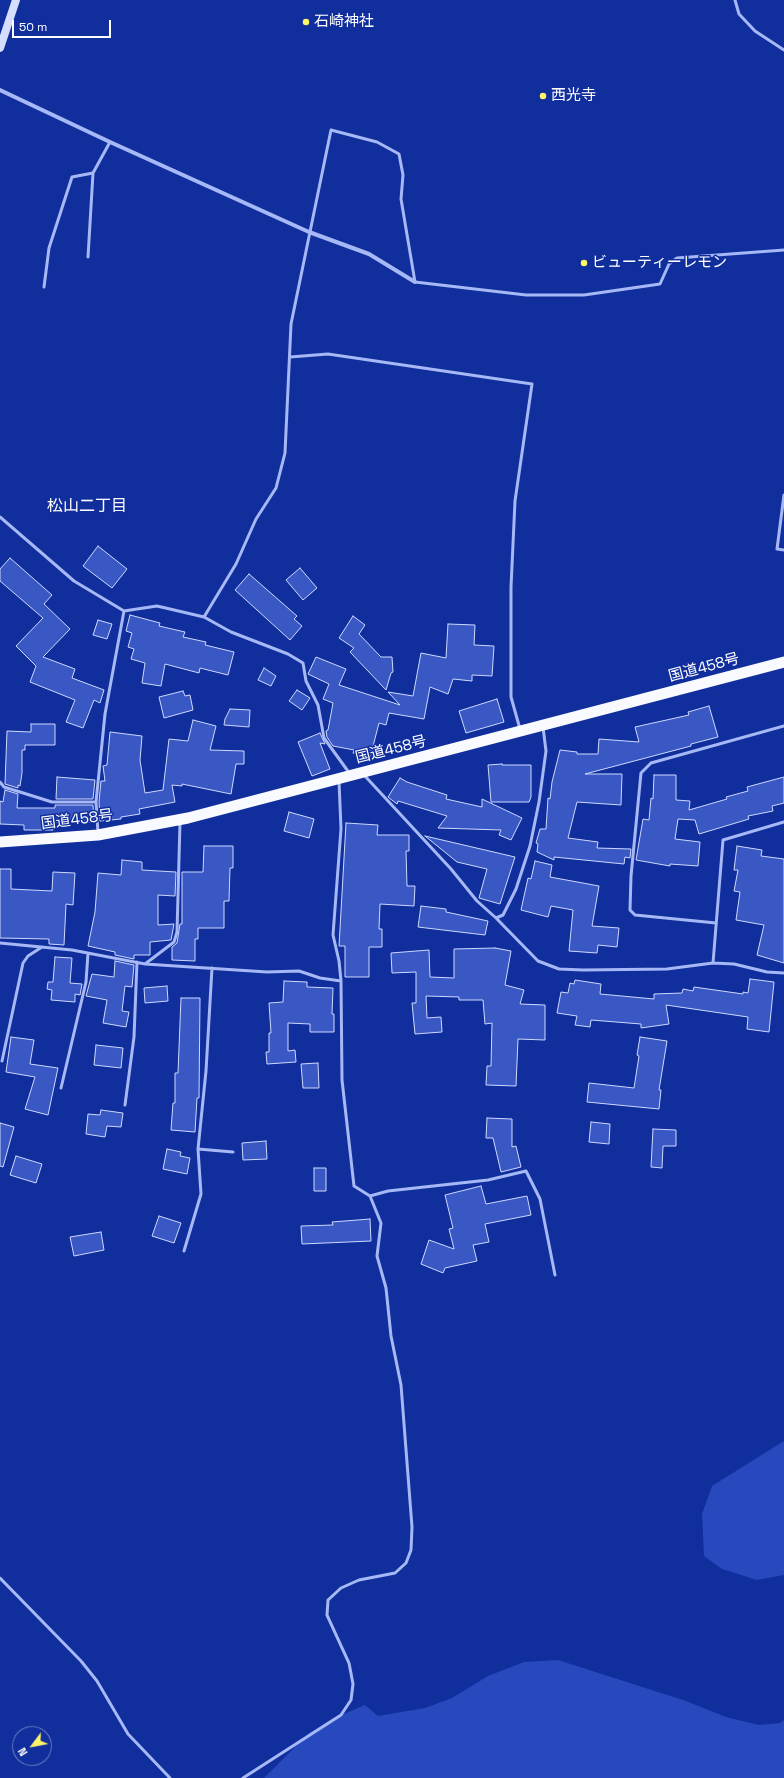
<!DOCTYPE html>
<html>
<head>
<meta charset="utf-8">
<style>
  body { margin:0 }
  #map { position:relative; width:784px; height:1778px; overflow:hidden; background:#112e9d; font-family:"Space Grotesk",sans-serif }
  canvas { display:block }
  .north { position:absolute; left:12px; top:1726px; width:40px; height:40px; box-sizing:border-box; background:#112e9d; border:1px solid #7082c4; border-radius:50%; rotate:238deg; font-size:11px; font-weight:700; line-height:16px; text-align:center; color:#fff }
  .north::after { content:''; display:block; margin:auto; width:14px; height:18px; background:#fff569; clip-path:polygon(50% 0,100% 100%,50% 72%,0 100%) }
  .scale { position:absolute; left:12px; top:20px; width:99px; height:18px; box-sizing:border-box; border:2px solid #fff; border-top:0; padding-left:5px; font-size:12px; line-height:14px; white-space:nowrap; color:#fff; -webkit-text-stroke:3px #112e9d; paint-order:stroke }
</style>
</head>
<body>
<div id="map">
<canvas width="784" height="1778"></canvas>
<div class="north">N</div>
<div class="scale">50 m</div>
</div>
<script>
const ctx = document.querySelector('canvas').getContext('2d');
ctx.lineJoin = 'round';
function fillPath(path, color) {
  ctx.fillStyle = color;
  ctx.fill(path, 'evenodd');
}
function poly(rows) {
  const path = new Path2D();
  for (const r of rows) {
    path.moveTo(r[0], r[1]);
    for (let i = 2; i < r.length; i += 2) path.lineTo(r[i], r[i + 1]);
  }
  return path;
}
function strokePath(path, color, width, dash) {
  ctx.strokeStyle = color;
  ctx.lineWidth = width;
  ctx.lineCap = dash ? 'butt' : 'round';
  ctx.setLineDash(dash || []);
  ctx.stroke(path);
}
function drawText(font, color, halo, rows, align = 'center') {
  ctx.font = font + ' "Space Grotesk","Noto Sans JP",sans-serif';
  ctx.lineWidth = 3;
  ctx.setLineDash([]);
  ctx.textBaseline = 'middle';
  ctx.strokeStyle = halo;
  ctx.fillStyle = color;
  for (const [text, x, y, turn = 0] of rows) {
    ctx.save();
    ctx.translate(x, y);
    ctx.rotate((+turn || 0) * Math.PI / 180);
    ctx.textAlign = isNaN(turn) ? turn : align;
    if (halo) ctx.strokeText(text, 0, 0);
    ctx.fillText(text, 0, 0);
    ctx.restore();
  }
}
fillPath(poly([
  [784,1441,784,1575,757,1580,722,1569,704,1556,702,1514,712,1486],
  [558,1660,686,1701,726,1717,759,1725,780,1723,784,1720,784,1778,264,1778,308,1734,332,1719,365,1705,378,1716,425,1708,452,1698,488,1676,524,1662]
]), '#2749bd');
const building = poly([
  [98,546,127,569,112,588,83,566,98,546],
  [10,558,52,595,44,604,70,629,43,657,75,669,72,678,104,690,100,703,94,700,83,728,66,722,75,700,30,682,36,666,16,646,43,618,0,581,0,569,10,558],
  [300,568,317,588,303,600,286,580,300,568],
  [249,574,297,616,294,619,302,626,290,640,235,590,249,574],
  [130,615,160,623,159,626,185,632,183,637,206,642,205,645,234,652,228,675,200,668,199,673,165,664,161,686,142,683,145,663,131,659,134,649,128,647,132,633,126,631,130,615],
  [353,616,365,625,359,634,381,657,392,657,393,672,391,673,386,690,350,652,354,648,339,638,353,616],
  [98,620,112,624,107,639,93,635,98,620],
  [448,624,475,625,474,645,494,646,492,676,472,675,472,681,453,679,448,694,430,687,424,719,389,713,386,725,379,723,370,758,353,753,354,750,333,746,327,737,326,731,328,730,333,703,323,699,329,684,308,674,316,657,346,669,339,685,400,705,388,692,413,696,421,653,446,658,448,624],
  [264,668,276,676,271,686,258,680,264,668],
  [297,690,310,698,302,710,289,701,297,690],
  [183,691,185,696,190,695,193,710,164,718,159,697,183,691],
  [497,699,504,722,466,733,459,711,497,699],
  [709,706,718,737,691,744,691,746,585,774,622,774,621,805,577,802,568,838,598,842,597,848,631,849,630,858,625,857,624,864,554,857,554,860,537,852,538,844,536,843,540,829,546,829,548,798,550,799,552,782,560,750,577,752,577,754,598,754,599,739,639,742,635,727,689,715,688,712,709,706],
  [230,709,250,710,249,727,224,725,225,719,230,709],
  [193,720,216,726,210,750,244,751,244,764,236,764,231,794,182,784,182,786,172,785,175,802,139,809,140,814,121,817,121,819,100,821,99,802,101,781,105,781,103,766,107,765,110,732,142,736,140,760,145,793,163,790,169,739,188,741,193,720],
  [31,724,55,724,55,745,25,745,25,750,22,750,22,773,20,786,18,785,18,788,5,784,7,731,31,732,31,724],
  [320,733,325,744,320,743,330,769,312,776,298,742,320,733],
  [502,764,502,765,531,765,531,797,529,802,491,802,488,765,502,764],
  [654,775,676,775,676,800,690,801,689,810,727,799,726,797,748,791,747,787,784,777,784,803,772,806,773,811,748,816,749,819,699,834,695,820,678,819,675,839,700,842,698,866,670,864,670,866,636,860,643,819,649,820,651,798,653,799,654,775],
  [57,777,95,780,93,799,56,799,57,777],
  [400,778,407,782,447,795,446,799,482,807,482,799,522,818,511,840,499,835,501,830,438,828,447,816,398,801,397,804,388,797,400,778],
  [5,790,18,794,17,808,55,808,55,805,93,805,94,822,53,822,53,830,24,830,24,825,0,824,0,801,3,802,5,790],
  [289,812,314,819,309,838,284,831,289,812],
  [346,823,378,825,377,835,409,835,409,851,406,851,407,886,415,886,414,906,380,904,379,929,382,929,382,947,369,947,369,977,345,977,345,946,339,946,346,823],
  [425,836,515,857,500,904,479,898,487,869,457,862,425,836],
  [204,846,233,846,233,868,230,868,229,901,224,901,224,928,198,928,198,939,195,939,195,961,172,960,172,947,177,943,180,924,182,924,182,872,203,872,204,846],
  [737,846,762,850,761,856,784,859,784,963,757,955,764,925,736,920,740,892,734,891,738,870,734,870,737,846],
  [122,860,142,862,142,870,176,872,175,896,158,895,158,925,174,924,171,940,150,942,150,955,134,955,134,959,115,955,115,952,88,946,95,912,98,873,121,875,122,860],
  [535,861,552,865,550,877,599,886,592,926,619,928,617,947,598,945,597,953,569,951,573,910,551,906,548,917,521,910,528,878,531,879,535,861],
  [0,869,11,869,11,889,52,891,53,872,75,873,73,905,66,904,64,945,49,944,49,939,0,938,0,869],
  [421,906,446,909,446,912,488,921,485,935,418,927,421,906],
  [495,948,511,951,505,985,524,990,520,1004,545,1005,545,1040,518,1039,516,1086,486,1085,487,1066,491,1066,492,1023,485,1024,483,1000,459,1000,459,997,426,996,427,1018,441,1017,442,1032,415,1034,412,1003,416,1003,416,972,392,973,391,953,429,950,430,977,454,978,454,949,495,948],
  [55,957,72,958,70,983,82,984,80,995,75,994,75,1002,51,1000,52,990,47,989,48,982,53,982,55,957],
  [115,961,134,965,132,987,125,986,122,1011,129,1012,126,1027,103,1023,107,1000,86,996,92,974,114,977,115,961],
  [750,979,774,982,769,1032,747,1029,748,1017,666,1005,669,1024,641,1028,641,1024,591,1020,590,1027,575,1025,577,1016,557,1013,561,992,568,993,570,983,574,984,575,980,601,984,600,994,654,999,654,994,682,993,683,989,693,991,694,987,743,994,743,992,748,993,750,979],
  [284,981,307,982,307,987,333,988,332,1014,334,1014,334,1032,310,1032,310,1024,288,1023,288,1051,295,1050,296,1062,267,1064,266,1052,269,1052,269,1033,271,1033,269,1003,283,1002,284,981],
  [167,986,168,1001,145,1003,144,988,167,986],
  [181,998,200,998,199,1098,197,1098,195,1132,171,1130,173,1103,175,1103,175,1073,178,1073,181,998],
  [11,1037,34,1040,30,1064,58,1068,48,1115,25,1109,35,1077,6,1072,11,1037],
  [640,1037,667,1041,659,1090,661,1090,659,1109,587,1102,589,1083,634,1088,639,1056,637,1055,640,1037],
  [96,1045,123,1048,121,1068,94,1065,96,1045],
  [318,1063,319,1088,303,1088,301,1064,318,1063],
  [101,1110,123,1113,121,1127,107,1126,105,1137,86,1134,88,1114,100,1115,101,1110],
  [487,1118,512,1119,512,1147,516,1146,521,1167,501,1172,493,1138,486,1138,487,1118],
  [591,1122,610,1124,609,1144,589,1142,591,1122],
  [0,1123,14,1127,3,1167,0,1166,0,1123],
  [653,1129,676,1130,676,1146,663,1146,662,1168,651,1167,653,1129],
  [266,1141,267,1159,243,1160,242,1143,266,1141],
  [167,1149,181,1152,180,1156,190,1158,187,1174,163,1169,167,1149],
  [16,1156,42,1164,36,1183,10,1175,16,1156],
  [314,1168,326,1168,326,1191,314,1191,314,1168],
  [481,1186,486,1204,527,1196,531,1215,485,1224,489,1242,473,1245,477,1261,445,1268,443,1273,421,1264,429,1240,454,1249,449,1229,453,1228,445,1195,481,1186],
  [159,1216,181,1223,174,1243,152,1236,159,1216],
  [370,1219,371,1241,302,1244,301,1226,333,1225,332,1222,370,1219],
  [101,1232,104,1250,74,1256,70,1237,101,1232]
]);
fillPath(building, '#3958c4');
strokePath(building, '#ced9fe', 1);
strokePath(poly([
  [735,0,739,14,755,31,784,50],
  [88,257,93,173],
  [44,287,49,248,72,177,93,173,110,142],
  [290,357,328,354,532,384,515,501,511,587,511,697,520,729],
  [784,495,777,549,784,550],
  [0,517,74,581,124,611,157,606,204,617,231,632,288,654,303,663,306,681,318,705,324,738,350,774],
  [204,617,236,564,256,519,276,488,285,453,291,324,331,130,377,142,399,154,403,175,401,199,415,282,526,295,584,295,660,284,669,264,677,258,784,250],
  [364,775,451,869,477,901,496,918,538,961,559,969,583,970,667,969,713,963,734,964,767,972,784,973],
  [0,782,4,787,52,802,96,802],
  [98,833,96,802,105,714,124,611],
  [496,918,503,915,516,889,530,846,539,802,546,751,543,727],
  [716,923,635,915,630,910,631,876,641,773,651,763,784,726],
  [0,943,72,950,145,964,267,972,299,971,320,978,341,981],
  [713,963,723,840,784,822],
  [145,964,174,942,177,932,180,822],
  [2,1061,23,963,28,956,42,947],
  [61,1088,86,982,88,953],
  [125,1105,134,1037,137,962],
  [198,1149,233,1152],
  [370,1196,388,1191,488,1180,526,1171,540,1199,555,1275],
  [184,1251,201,1194,198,1149,206,1071,212,968],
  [0,1578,81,1661,97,1681,128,1734,170,1778],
  [243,1778,341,1715,351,1700,353,1684,349,1663,327,1615,328,1600,341,1588,359,1580,395,1573,406,1563,411,1550,412,1527,401,1385,391,1336,386,1288,377,1256,381,1223,370,1196,354,1186,342,1080,341,981,339,961,333,935,341,829,339,781]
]), '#a6b8f5', 3);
strokePath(poly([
  [0,90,110,142,309,232,369,254,415,282]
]), '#a6b8f5', 4);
strokePath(poly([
  [0,48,16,0]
]), '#d6defd', 8);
strokePath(poly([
  [0,842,98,835,188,818,784,662]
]), '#f9faff', 11);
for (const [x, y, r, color] of [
  [306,22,4,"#fff569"],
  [543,96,4,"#fff569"],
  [584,263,4,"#fff569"]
]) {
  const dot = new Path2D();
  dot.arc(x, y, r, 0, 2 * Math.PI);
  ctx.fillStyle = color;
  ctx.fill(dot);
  strokePath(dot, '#112e9d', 1.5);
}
drawText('15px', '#fff', '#112e9d', [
  ["石崎神社",314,22],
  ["西光寺",551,96],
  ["ビューティーレモン",592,263]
], 'left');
drawText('15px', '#fff', '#112e9d', [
  ["国道458号",704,668,-15],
  ["国道458号",391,750,-14],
  ["国道458号",77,820,-7]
]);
drawText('16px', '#fff', '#112e9d', [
  ["松山二丁目",87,507]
]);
</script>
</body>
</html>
